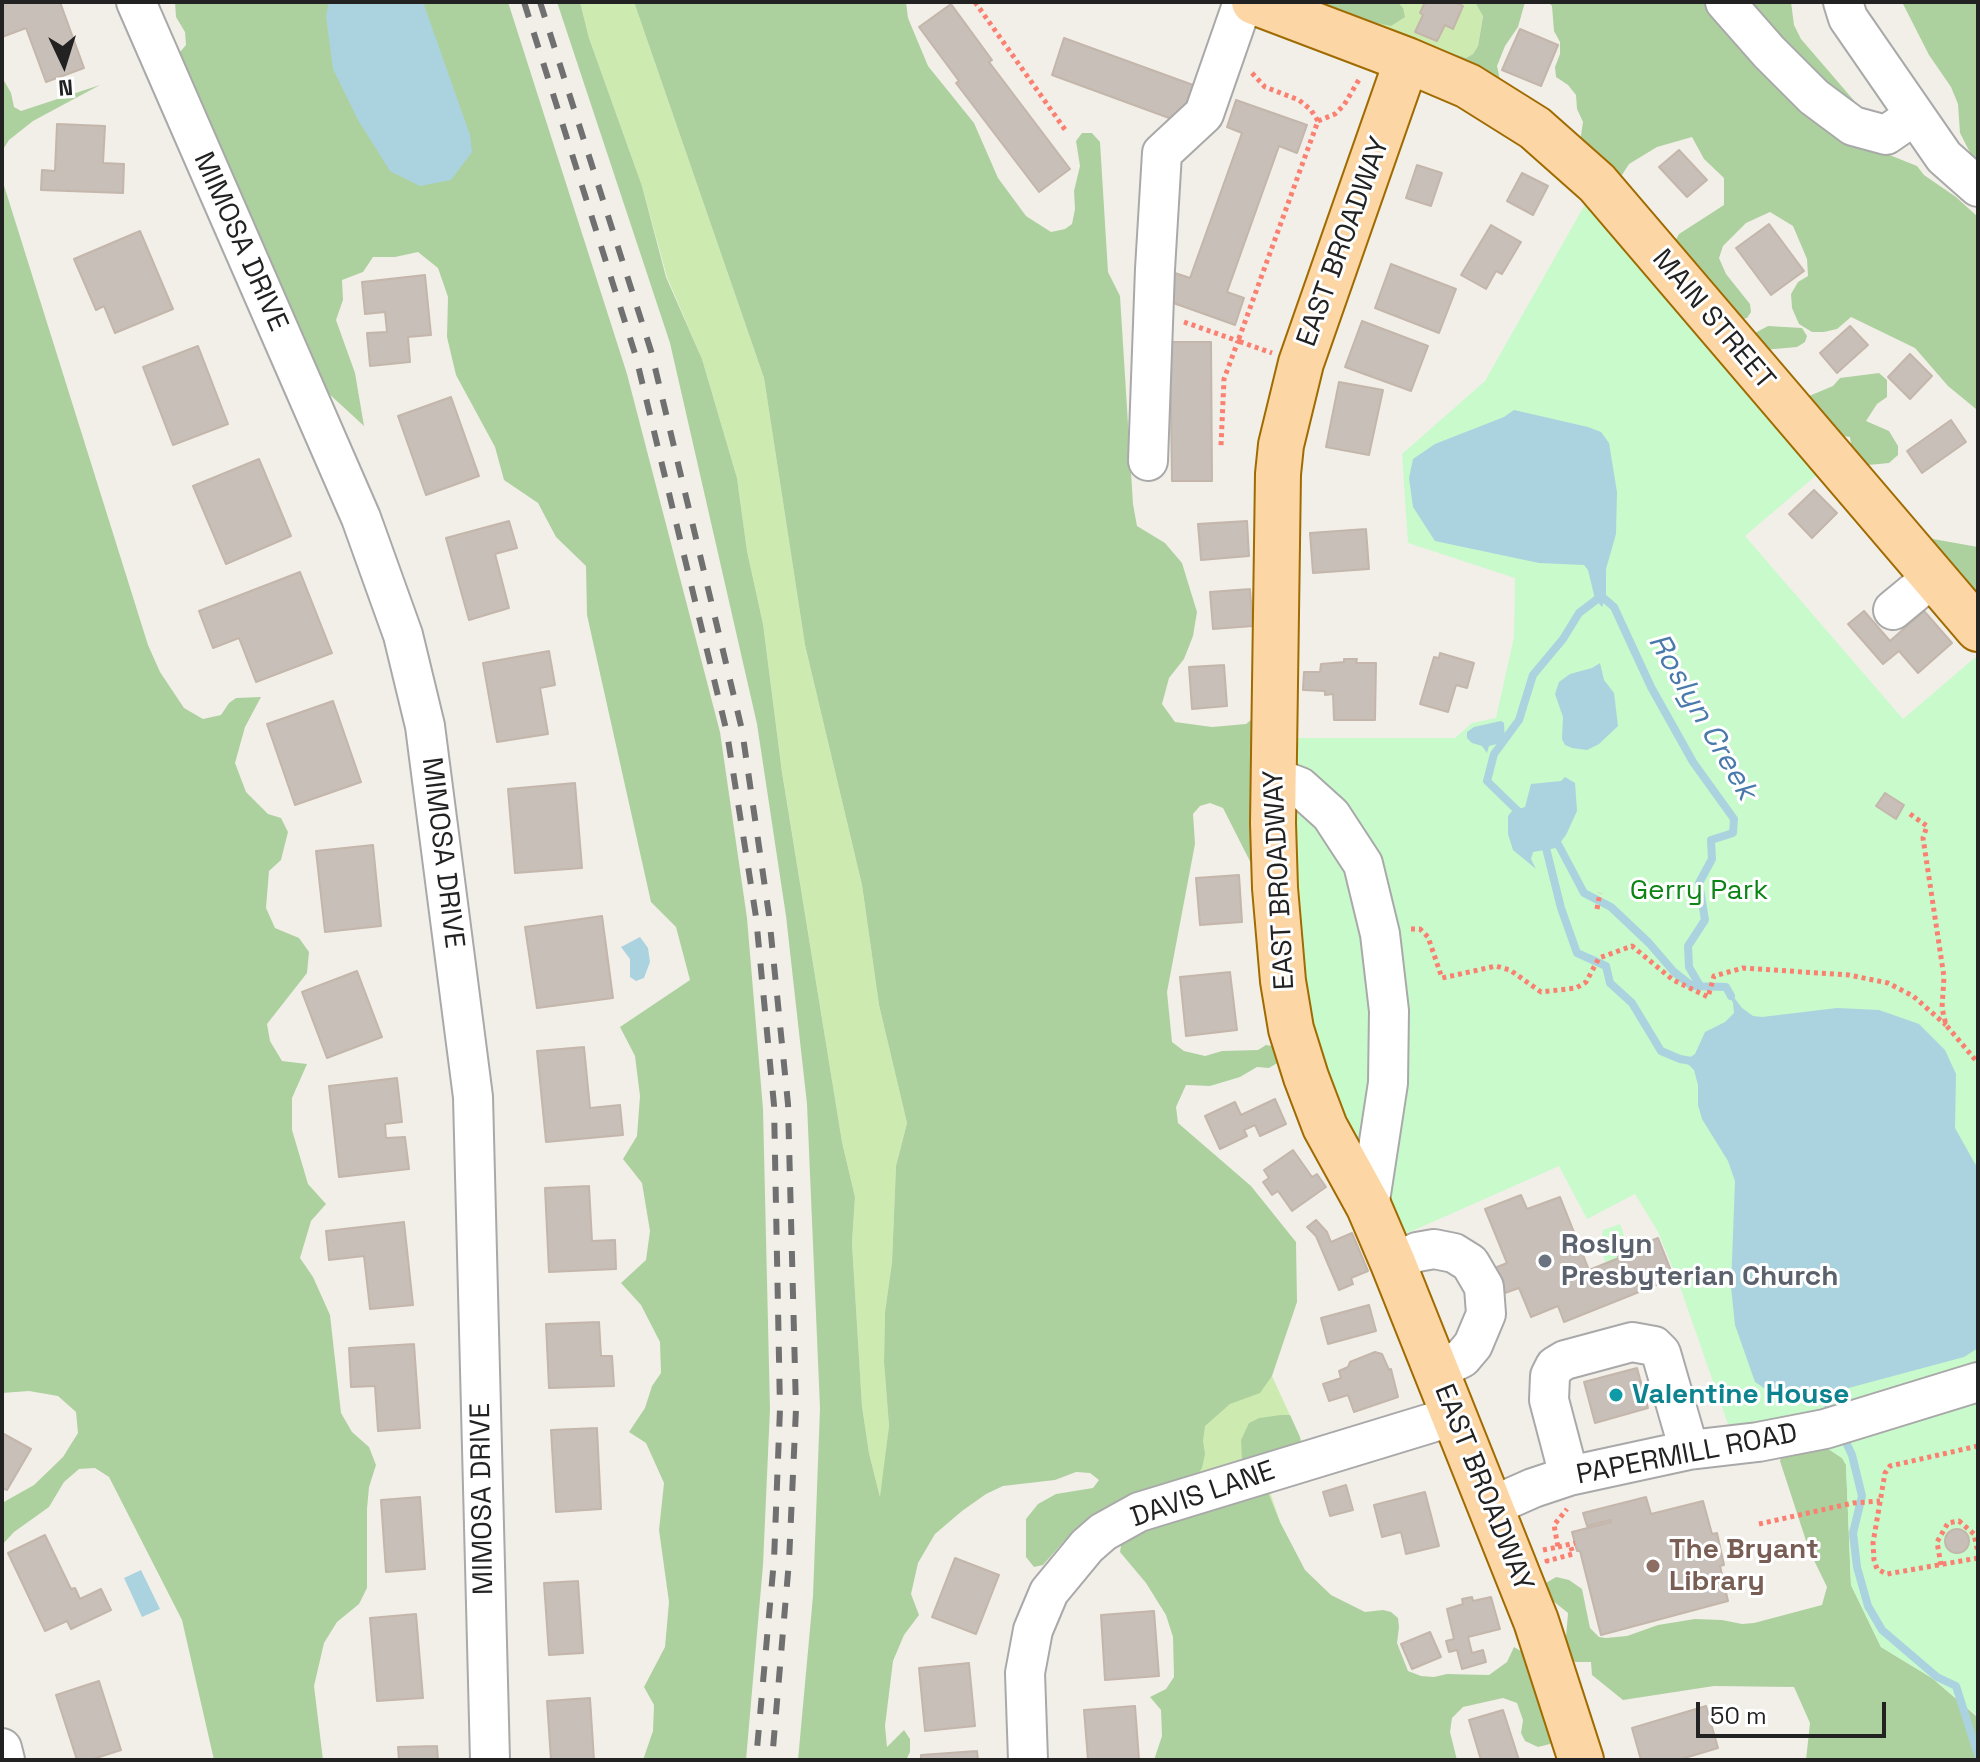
<!DOCTYPE html>
<html>
<head>
<meta charset="utf-8">
<style>
  body { margin:0 }
  #map { position:relative; width:1980px; height:1762px; overflow:hidden; background:#f2efe9; font-family:"Space Grotesk",sans-serif }
  canvas { display:block }
  .frame { position:absolute; inset:0; border:4px solid #222; pointer-events:none }
  .north { position:absolute; left:24px; top:24px; width:80px; height:80px; -webkit-text-stroke:6px #fff; paint-order:stroke; rotate:176deg; font-size:22px; font-weight:700; line-height:32px; text-align:center; color:#222 }
  .north::after { content:''; display:block; margin:auto; width:28px; height:36px; background:#222; clip-path:polygon(50% 0,100% 100%,50% 72%,0 100%) }
  .scale { position:absolute; left:1696px; top:1702px; width:190px; height:36px; box-sizing:border-box; border:4px solid #222; border-top:0; padding-left:10px; font-size:24px; line-height:28px; white-space:nowrap; color:#222; -webkit-text-stroke:6px #fff; paint-order:stroke }
</style>
</head>
<body>
<div id="map">
<canvas width="1980" height="1762"></canvas>
<div class="frame"></div>
<div class="north">N</div>
<div class="scale">50 m</div>
</div>
<script>
const ctx = document.querySelector('canvas').getContext('2d');
ctx.lineJoin = 'round';
function fillPath(path, color) {
  ctx.fillStyle = color;
  ctx.fill(path, 'evenodd');
}
function poly(rows) {
  const path = new Path2D();
  for (const r of rows) {
    if (r.length === 3) {
      path.moveTo(r[0] + r[2], r[1]);
      path.arc(r[0], r[1], r[2], 0, 2 * Math.PI);
      continue;
    }
    path.moveTo(r[0], r[1]);
    for (let i = 2; i < r.length; i += 2) path.lineTo(r[i], r[i + 1]);
  }
  return path;
}
function strokePath(path, color, width, dash) {
  ctx.strokeStyle = color;
  ctx.lineWidth = width;
  ctx.lineCap = dash ? 'butt' : 'round';
  ctx.setLineDash(dash || []);
  ctx.stroke(path);
}
function drawText(font, color, halo, rows, align = 'center') {
  ctx.font = font + ' "Space Grotesk",sans-serif';
  ctx.lineWidth = 6;
  ctx.setLineDash([]);
  ctx.textBaseline = 'middle';
  ctx.strokeStyle = halo;
  ctx.fillStyle = color;
  for (const [text, x, y, turn = 0] of rows) {
    ctx.save();
    ctx.translate(x, y);
    ctx.rotate((+turn || 0) * Math.PI / 180);
    ctx.textAlign = isNaN(turn) ? turn : align;
    if (halo) ctx.strokeText(text, 0, 0);
    ctx.fillText(text, 0, 0);
    ctx.restore();
  }
}
fillPath(poly([
  [580,2,634,2,764,378,805,645,862,885,879,1005,907,1123,896,1166,892,1262,885,1312,884,1362,889,1426,881,1500,869,1453,862,1406,852,1243,855,1197,842,1142,782,771,763,624,747,551,737,478,702,359,667,277,642,186,589,38],
  [1313,2,1403,8,1398,2,1475,2,1483,15,1478,46,1473,54,1466,58,1436,54],
  [1272,1376,1310,1459,1264,1474,1280,1522,1183,1545,1160,1451]
]), '#cdebb0');
fillPath(poly([
  [175,2,508,2,627,374,720,732,747,918,763,1109,770,1409,763,1565,746,1760,643,1760,653,1731,654,1705,644,1687,665,1647,669,1602,659,1530,664,1483,646,1443,629,1432,645,1408,652,1386,661,1373,660,1342,641,1305,621,1283,646,1260,650,1231,642,1183,623,1159,637,1136,640,1096,635,1056,620,1027,690,980,676,927,651,902,587,615,586,566,556,537,538,503,504,480,495,447,456,375,447,337,448,297,438,268,418,252,395,257,373,257,363,272,342,280,343,300,336,320,355,373,364,426,327,392,264,298,180,66,180,52,186,45,185,32,176,17],
  [557,2,580,2,589,38,642,186,666,277,702,359,737,478,747,551,763,624,782,772,842,1142,855,1197,852,1243,862,1406,869,1453,880,1497,889,1426,884,1362,885,1312,892,1262,896,1166,907,1123,879,1005,862,885,805,645,764,378,634,2,906,2,908,18,928,66,974,123,998,178,1026,216,1051,232,1065,229,1072,224,1075,209,1074,191,1080,166,1076,141,1082,133,1092,133,1100,142,1108,272,1120,296,1133,504,1137,526,1165,543,1182,563,1197,612,1193,636,1184,659,1169,678,1162,704,1175,722,1212,727,1246,724,1258,714,1264,889,1223,808,1210,803,1200,806,1193,814,1195,844,1167,992,1172,1042,1184,1051,1205,1056,1222,1051,1258,1050,1266,1045,1277,1047,1279,1062,1269,1068,1257,1067,1240,1077,1210,1086,1186,1085,1176,1107,1178,1123,1251,1186,1296,1242,1297,1302,1272,1376,1260,1393,1230,1404,1205,1426,1203,1441,1205,1454,1202,1468,1192,1483,1265,1485,1280,1522,1305,1570,1331,1595,1365,1612,1383,1610,1391,1612,1398,1618,1399,1627,1397,1643,1408,1671,1421,1676,1434,1677,1447,1674,1489,1675,1507,1662,1514,1647,1526,1654,1555,1734,1550,1744,1538,1747,1525,1741,1521,1733,1523,1720,1517,1703,1503,1698,1463,1707,1452,1718,1450,1732,1457,1760,1154,1760,1162,1736,1161,1710,1150,1697,1166,1689,1174,1677,1173,1637,1166,1615,1146,1583,1120,1552,1122,1539,1100,1520,1081,1526,1064,1541,1043,1565,1034,1567,1026,1557,1026,1519,1038,1504,1056,1494,1093,1488,1099,1480,1090,1473,1076,1472,1055,1480,1003,1486,986,1494,962,1511,935,1534,918,1563,911,1594,919,1615,904,1635,893,1661,885,1726,887,1747,904,1730,910,1739,910,1752,906,1760,798,1760,813,1596,820,1408,807,1104,786,916,757,724,670,343],
  [1313,2,1398,2,1403,8,1405,17,1391,26,1353,18],
  [1475,2,1525,2,1518,27,1505,46,1497,66,1501,84,1435,54,1451,53,1466,58,1473,54,1478,46,1483,16],
  [1548,2,1716,2,1772,46,1753,2,1791,2,1794,25,1801,39,1857,104,1872,117,1877,150,1917,166,1924,175,1956,197,1978,217,1978,424,1976,409,1948,386,1915,348,1851,317,1837,329,1824,332,1812,332,1799,324,1792,308,1791,294,1798,282,1808,276,1807,259,1793,226,1770,212,1746,223,1723,246,1719,258,1726,274,1750,304,1751,312,1747,318,1739,320,1673,245,1679,234,1724,205,1724,178,1704,159,1692,137,1657,147,1629,164,1622,175,1611,182,1580,142,1583,122,1577,109,1576,95,1568,85,1556,77,1555,67,1560,54,1560,42,1554,31,1552,6],
  [1902,2,1978,2,1978,168,1960,133,1958,104,1951,87,1929,55],
  [2,77,11,93,14,107,21,111,100,85,33,121,9,140,2,151],
  [2,179,148,645,160,672,184,708,203,719,221,715,229,703,236,698,261,697,245,727,235,763,246,792,268,814,281,818,288,832,281,860,269,871,266,908,275,928,299,938,309,952,307,973,267,1024,270,1041,282,1061,307,1064,292,1098,292,1130,308,1184,326,1204,311,1221,300,1258,313,1277,330,1315,341,1413,352,1432,369,1447,376,1465,369,1487,367,1509,367,1588,359,1604,337,1622,324,1643,314,1686,323,1760,214,1760,182,1620,109,1477,95,1468,79,1469,64,1482,49,1507,14,1532,2,1545,2,1503,34,1485,63,1457,78,1433,76,1412,58,1396,29,1391,2,1393],
  [1768,326,1802,328,1807,336,1805,342,1797,347,1763,350,1753,334],
  [1879,373,1887,380,1887,397,1877,404,1866,421,1889,431,1898,446,1898,455,1889,463,1858,466,1848,452,1851,444,1850,437,1843,436,1830,440,1804,404,1809,396,1833,386,1840,378],
  [1908,523,1933,539,1978,547,1978,629],
  [1281,1415,1290,1415,1300,1437,1301,1449,1248,1466,1242,1460,1241,1440,1249,1423,1259,1418],
  [1827,1448,1842,1458,1846,1464,1851,1585,1881,1647,1932,1678,1976,1716,1978,1760,1806,1760,1810,1723,1794,1687,1714,1686,1623,1700,1592,1675,1591,1662,1575,1662,1565,1650,1568,1613,1552,1600,1546,1591,1546,1583,1556,1577,1569,1580,1582,1589,1590,1628,1599,1637,1606,1638,1627,1636,1658,1625,1695,1619,1722,1620,1742,1624,1754,1623,1822,1605,1827,1587,1809,1550,1780,1461,1782,1455]
]), '#add19e');
fillPath(poly([
  [1597,183,1833,461,1745,536,1903,719,1978,655,1978,1722,1976,1715,1932,1678,1881,1647,1851,1585,1846,1465,1842,1458,1827,1448,1731,1433,1679,1284,1658,1232,1635,1194,1587,1219,1559,1166,1385,1243,1306,1077,1274,738,1455,738,1472,723,1496,718,1514,637,1515,578,1408,543,1402,454,1485,381],
  [1620,1224,1629,1249,1617,1254,1619,1258,1606,1263,1600,1248,1603,1230]
]), '#c8facc');
fillPath(poly([
  [329,2,423,2,470,135,472,152,451,180,420,186,390,171,358,120,333,69,326,16],
  [1514,410,1588,427,1601,432,1609,443,1617,492,1616,534,1606,569,1606,597,1602,607,1595,599,1588,570,1584,565,1539,563,1435,541,1413,507,1409,478,1413,459,1435,444,1504,417],
  [1600,663,1604,680,1614,693,1618,726,1599,744,1587,750,1572,748,1565,745,1562,739,1563,717,1555,694,1559,682,1570,674,1592,668],
  [1501,721,1504,723,1505,742,1489,746,1487,753,1482,746,1472,743,1467,738,1467,732,1474,727],
  [1565,777,1575,783,1577,811,1566,835,1556,848,1533,852,1531,859,1536,869,1513,850,1508,834,1508,816,1512,811,1525,807,1531,784,1561,781],
  [640,937,648,948,650,962,644,978,636,981,630,977,630,959,621,947],
  [1726,987,1742,1008,1753,1016,1762,1017,1837,1008,1879,1010,1919,1024,1945,1050,1956,1074,1955,1128,1978,1169,1978,1348,1964,1357,1841,1390,1767,1390,1755,1382,1735,1325,1731,1287,1735,1181,1728,1161,1702,1119,1698,1105,1698,1085,1694,1070,1685,1061,1695,1054,1705,1032,1725,1022,1734,1013,1733,1003],
  [141,1570,160,1609,142,1617,124,1578]
]), '#aad3df');
strokePath(poly([
  [1600,595,1614,607,1651,687,1693,762,1734,819,1733,833,1711,840,1712,859,1699,883,1705,920,1688,946,1689,967,1700,986],
  [1523,816,1487,781,1494,754,1519,720,1533,675,1563,639,1579,613,1600,597],
  [1544,840,1561,908,1577,953,1606,966,1610,983,1632,1003,1661,1051,1680,1059,1697,1062],
  [1552,840,1558,844,1584,893,1611,907,1649,943,1674,972,1692,986,1726,987,1731,996],
  [1822,1379,1820,1389,1833,1415],
  [1842,1434,1852,1455,1862,1496,1853,1533,1857,1567,1868,1606,1882,1630,1937,1677,1956,1686,1978,1755]
]), '#aad3df', 8);
const building = poly([
  [8,2,60,2,84,68,46,82,26,28,2,37,2,4,8,2],
  [1425,2,1454,2,1463,6,1453,29,1445,25,1437,41,1415,32,1423,15,1420,13,1425,2],
  [951,4,992,60,989,62,1070,169,1039,192,956,83,959,81,919,27,951,4],
  [1520,29,1558,45,1541,86,1502,70,1520,29],
  [1064,38,1193,85,1180,122,1052,75,1064,38],
  [1236,100,1307,125,1297,153,1279,146,1227,292,1244,298,1235,325,1165,300,1175,273,1190,278,1242,133,1227,127,1236,100],
  [57,124,105,126,103,163,124,164,123,193,41,190,42,170,55,171,57,124],
  [1679,150,1707,180,1687,197,1659,167,1679,150],
  [1417,165,1442,173,1431,206,1406,198,1417,165],
  [1522,173,1548,186,1533,215,1507,201,1522,173],
  [1769,224,1804,271,1771,295,1736,248,1769,224],
  [1491,225,1521,242,1502,274,1496,271,1486,289,1461,275,1491,225],
  [140,231,173,309,115,333,104,306,96,310,74,259,140,231],
  [1391,264,1456,289,1439,333,1375,308,1391,264],
  [425,275,431,335,408,337,410,362,370,366,367,333,387,332,385,312,365,314,362,282,425,275],
  [1362,321,1428,346,1411,391,1345,367,1362,321],
  [1850,326,1868,345,1837,373,1820,353,1850,326],
  [1170,342,1211,342,1212,481,1172,481,1170,342],
  [198,346,228,424,173,445,143,367,198,346],
  [1910,354,1932,376,1910,399,1888,377,1910,354],
  [1339,382,1383,390,1369,455,1326,447,1339,382],
  [451,397,479,476,426,495,398,416,451,397],
  [1951,420,1966,442,1922,473,1907,451,1951,420],
  [259,459,291,536,226,564,193,486,259,459],
  [1814,490,1837,513,1812,538,1789,514,1814,490],
  [509,521,517,548,495,554,509,608,469,620,446,538,509,521],
  [1247,521,1249,556,1201,560,1198,524,1247,521],
  [1366,529,1369,569,1313,573,1310,533,1366,529],
  [300,572,332,653,256,682,239,638,213,648,199,611,300,572],
  [1250,589,1253,626,1213,629,1210,592,1250,589],
  [1864,611,1890,641,1924,611,1952,643,1918,673,1899,651,1883,664,1848,624,1864,611],
  [549,651,555,685,540,688,548,734,497,742,483,663,549,651],
  [1440,653,1474,663,1467,688,1456,685,1448,712,1420,704,1434,657,1439,658,1440,653],
  [1344,659,1357,659,1356,663,1376,663,1375,720,1334,720,1333,694,1325,695,1325,691,1303,690,1304,672,1320,672,1321,664,1344,662,1344,659],
  [1224,665,1227,706,1192,709,1189,667,1224,665],
  [333,701,361,782,295,805,267,724,333,701],
  [575,783,582,868,515,873,508,789,575,783],
  [1885,793,1904,805,1896,819,1876,806,1885,793],
  [373,845,381,926,325,932,316,851,373,845],
  [1239,875,1242,922,1200,925,1196,878,1239,875],
  [602,916,613,998,537,1008,525,927,602,916],
  [357,971,382,1037,327,1058,302,992,357,971],
  [1230,972,1237,1030,1186,1036,1180,977,1230,972],
  [584,1047,590,1108,620,1105,623,1135,546,1142,537,1051,584,1047],
  [397,1078,402,1122,385,1124,386,1138,405,1137,409,1169,339,1177,329,1086,397,1078],
  [1275,1099,1286,1124,1260,1136,1255,1125,1244,1130,1247,1136,1220,1149,1205,1116,1235,1102,1241,1115,1275,1099],
  [1293,1150,1312,1177,1317,1174,1326,1187,1292,1211,1278,1191,1272,1195,1263,1182,1269,1178,1264,1170,1293,1150],
  [589,1186,592,1241,615,1240,616,1269,549,1272,545,1188,589,1186],
  [1521,1195,1527,1209,1560,1197,1589,1270,1619,1258,1617,1254,1658,1238,1674,1278,1564,1322,1558,1306,1531,1317,1519,1288,1502,1294,1492,1269,1507,1263,1485,1209,1521,1195],
  [1316,1220,1327,1232,1331,1242,1352,1233,1368,1271,1351,1278,1353,1284,1339,1290,1316,1236,1307,1227,1316,1220],
  [404,1222,413,1305,370,1309,364,1256,329,1260,326,1231,404,1222],
  [1369,1305,1376,1331,1328,1344,1321,1318,1369,1305],
  [599,1322,601,1356,612,1356,614,1386,549,1388,546,1324,599,1322],
  [414,1344,420,1428,378,1431,375,1386,351,1387,349,1348,414,1344],
  [1375,1352,1382,1354,1389,1370,1391,1369,1398,1397,1354,1412,1348,1395,1329,1401,1323,1384,1341,1378,1339,1371,1348,1367,1350,1362,1375,1352],
  [1637,1368,1648,1408,1595,1423,1584,1382,1637,1368],
  [597,1428,601,1509,556,1512,551,1430,597,1428],
  [2,1433,31,1449,7,1490,2,1488,2,1433],
  [1346,1485,1353,1510,1330,1516,1323,1492,1346,1485],
  [1425,1492,1439,1546,1406,1554,1401,1532,1382,1537,1374,1505,1425,1492],
  [420,1497,425,1569,386,1572,381,1500,420,1497],
  [1646,1497,1651,1514,1703,1501,1712,1534,1717,1533,1724,1565,1720,1566,1728,1601,1601,1635,1580,1551,1577,1551,1572,1532,1611,1522,1610,1520,1587,1526,1583,1513,1646,1497],
  [1957,1541,12],
  [45,1535,71,1589,75,1588,80,1599,101,1589,111,1610,71,1629,67,1621,45,1631,8,1553,45,1535],
  [955,1558,999,1575,976,1634,932,1617,955,1558],
  [578,1581,583,1653,549,1655,544,1583,578,1581],
  [1472,1597,1473,1601,1491,1597,1500,1629,1468,1637,1472,1653,1483,1650,1486,1662,1462,1669,1457,1650,1449,1652,1446,1641,1454,1639,1447,1609,1463,1604,1462,1599,1472,1597],
  [1154,1611,1159,1676,1105,1680,1101,1615,1154,1611],
  [416,1614,423,1698,377,1701,370,1618,416,1614],
  [1430,1632,1441,1657,1412,1669,1401,1644,1430,1632],
  [969,1663,975,1726,925,1731,919,1668,969,1663],
  [99,1681,121,1750,90,1760,77,1760,56,1695,99,1681],
  [590,1698,594,1760,551,1760,547,1701,590,1698],
  [1135,1706,1139,1760,1088,1760,1084,1710,1135,1706],
  [1706,1706,1718,1748,1678,1760,1641,1760,1632,1728,1706,1706],
  [1503,1710,1519,1760,1481,1760,1469,1720,1503,1710],
  [437,1746,438,1760,399,1760,398,1747,437,1746],
  [977,1751,978,1760,921,1760,921,1755,977,1751]
]);
fillPath(building, '#c7bfb8');
strokePath(building, '#c4b6ab', 2);
const minor = poly([
  [136,2,361,518,403,635,425,726,473,1097,490,1760],
  [1725,2,1769,52,1814,97,1853,126,1886,135,1915,115],
  [1843,2,1848,18,1944,157,1978,187],
  [1148,461,1155,269,1162,153,1204,114,1243,2],
  [1893,610,1933,577],
  [1274,777,1300,787,1331,815,1363,864,1380,934,1389,1011,1388,1083,1369,1207],
  [1393,1263,1417,1252,1434,1249,1454,1253,1470,1263,1484,1287,1486,1314,1473,1345,1462,1358,1436,1371],
  [1569,1476,1549,1400,1550,1376,1555,1366,1565,1360,1632,1342,1654,1346,1661,1353,1689,1450],
  [1490,1507,1533,1488,1569,1476,1689,1450,1758,1442,1825,1429,1978,1382],
  [2,1748,5,1760],
  [1028,1760,1025,1673,1033,1630,1049,1592,1087,1546,1103,1532,1139,1512,1454,1416]
]);
const major = poly([
  [1254,2,1407,60,1468,86,1535,128,1597,183,1978,629],
  [1407,60,1301,363,1281,445,1278,474,1273,823,1275,888,1283,981,1291,1029,1306,1077,1325,1127,1369,1207,1393,1263,1536,1621,1581,1760]
]);
strokePath(minor, '#a9a9a9', 42);
strokePath(major, '#a06b00', 48);
strokePath(poly([
  [975,2,1066,131],
  [1252,73,1265,87,1299,100,1311,110,1318,121,1238,341,1272,353],
  [1318,121,1335,114,1344,105,1360,78],
  [1184,322,1238,341,1224,379,1221,446],
  [1910,814,1927,826,1923,838,1944,977,1942,1008,1946,1025,1978,1063],
  [1597,909,1600,893],
  [1411,929,1420,929,1428,937,1442,978,1496,966,1510,970,1541,992,1576,988,1586,982,1599,958,1632,946,1673,980,1708,997,1714,976,1743,968,1849,975,1888,983,1913,996,1946,1025],
  [1978,1446,1890,1466,1885,1473,1873,1543,1874,1560,1877,1569,1887,1574,1978,1558],
  [1759,1524,1853,1503,1880,1501],
  [1558,1547,1575,1543],
  [1543,1550,1558,1547,1554,1525,1567,1509],
  [1547,1559,1547,1561,1573,1554,1570,1544],
  [1941,1565,1937,1542,1948,1523,1959,1521,1974,1534,1978,1553]
]), '#fa8072', 5, [4, 4]);
strokePath(minor, '#fff', 38);
strokePath(major, '#fcd6a4', 44);
strokePath(poly([
  [524,2,636,357,727,733,756,917,774,1105,780,1409,774,1560,756,1760],
  [540,2,651,351,742,730,769,915,788,1104,796,1409,789,1561,772,1760]
]), '#707070', 6, [16, 16]);
for (const [x, y, r, color] of [
  [1545,1261,8,"#6b7280"],
  [1616,1395,8,"#0f9aa8"],
  [1653,1566,8,"#8d6e63"]
]) {
  const dot = new Path2D();
  dot.arc(x, y, r, 0, 2 * Math.PI);
  ctx.fillStyle = color;
  ctx.fill(dot);
  strokePath(dot, '#fff', 3);
}
drawText('28px', '#222', '#fff', [
  ["MIMOSA DRIVE",240,242,66],
  ["EAST BROADWAY",1344,242,-70],
  ["MAIN STREET",1713,320,50],
  ["MIMOSA DRIVE",442,853,83],
  ["EAST BROADWAY",1280,880,-93],
  ["PAPERMILL ROAD",1687,1455,-11],
  ["EAST BROADWAY",1483,1488,68],
  ["DAVIS LANE",1203,1495,-19],
  ["MIMOSA DRIVE",483,1499,-91]
]);
drawText('28px', '#0c8416', '#fff', [
  ["Gerry Park",1699,891]
]);
drawText('bold 28px', '#5b616d', '#fff', [
  ["Roslyn",1561,1245],
  ["Presbyterian Church",1561,1277]
], 'left');
drawText('bold 28px', '#0d838f', '#fff', [
  ["Valentine House",1632,1395]
], 'left');
drawText('bold 28px', '#785e54', '#fff', [
  ["The Bryant",1669,1550],
  ["Library",1669,1582]
], 'left');
drawText('italic 30px', '#4a7aab', '#fff', [
  ["Roslyn Creek",1702,717,60]
]);
</script>
</body>
</html>
